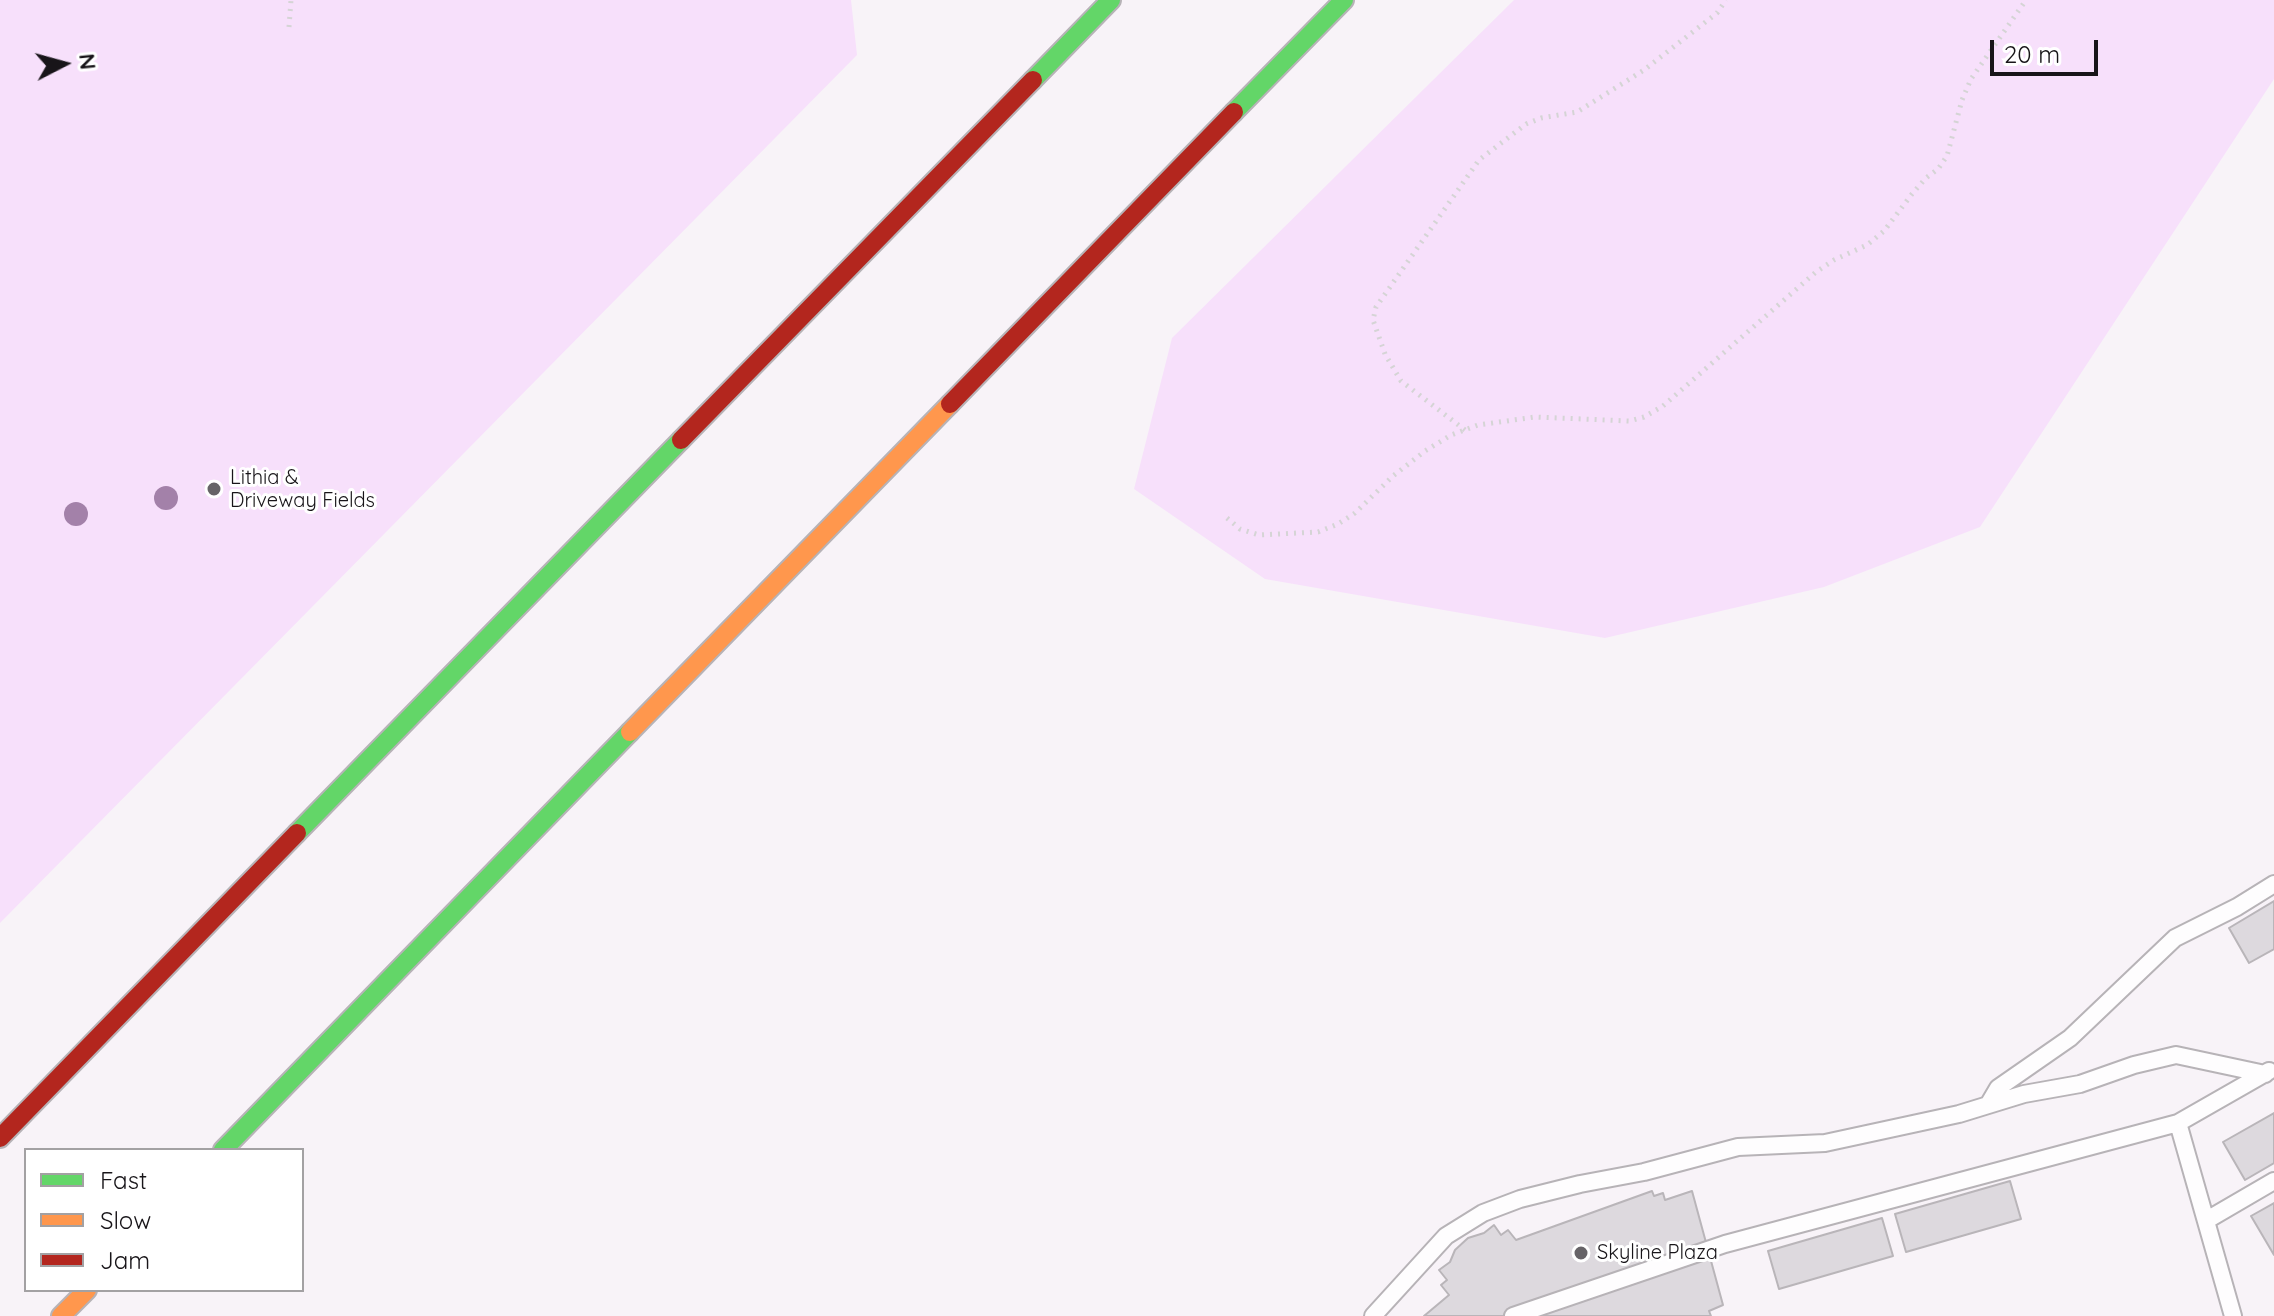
<!DOCTYPE html>
<html>
<head>
<meta charset="utf-8">
<style>
  body { margin:0 }
  #map { position:relative; width:2274px; height:1316px; overflow:hidden; background:#f8f3f8; font-family:Quicksand,sans-serif }
  canvas { display:block }
  .legend { position:absolute; left:24px; top:1148px; width:280px; height:144px; box-sizing:border-box; background:#fff; border:2px solid #a3a1a3; margin:0; padding:10px 14px; list-style:none; font-size:24px; color:#181519 }
  .legend li { display:flex; align-items:center; gap:16px; height:40px }
  .legend b { width:40px; border:2px solid #a3a1a3 }
  .north { position:absolute; left:24px; top:24px; width:80px; height:80px; -webkit-text-stroke:6px #fff; paint-order:stroke; rotate:84deg; font-size:22px; font-weight:700; line-height:32px; text-align:center; color:#181519 }
  .north::after { content:''; display:block; margin:auto; width:28px; height:36px; background:#181519; clip-path:polygon(50% 0,100% 100%,50% 72%,0 100%) }
  .scale { position:absolute; left:1990px; top:40px; width:108px; height:36px; box-sizing:border-box; border:4px solid #181519; border-top:0; padding-left:10px; font-size:24px; line-height:28px; white-space:nowrap; color:#181519; -webkit-text-stroke:6px #fff; paint-order:stroke }
</style>
</head>
<body>
<div id="map">
<canvas width="2274" height="1316"></canvas>
<ul class="legend">
<li><b style="height:10px;background:#63d668"></b>Fast</li>
<li><b style="height:10px;background:#ff974d"></b>Slow</li>
<li><b style="height:10px;background:#b3261e"></b>Jam</li>
</ul>
<div class="north">N</div>
<div class="scale">20 m</div>
</div>
<script>
const ctx = document.querySelector('canvas').getContext('2d');
ctx.lineJoin = 'round';
function fillPath(path, color) {
  ctx.fillStyle = color;
  ctx.fill(path, 'evenodd');
}
function poly(rows) {
  const path = new Path2D();
  for (const r of rows) {
    path.moveTo(r[0], r[1]);
    for (let i = 2; i < r.length; i += 2) path.lineTo(r[i], r[i + 1]);
  }
  return path;
}
function strokePath(path, color, width, dash) {
  ctx.strokeStyle = color;
  ctx.lineWidth = width;
  ctx.lineCap = dash ? 'butt' : 'round';
  ctx.setLineDash(dash || []);
  ctx.stroke(path);
}
function drawText(font, color, halo, rows, align = 'center') {
  ctx.font = font + ' Quicksand,sans-serif';
  ctx.lineWidth = 6;
  ctx.setLineDash([]);
  ctx.textBaseline = 'middle';
  ctx.strokeStyle = halo;
  ctx.fillStyle = color;
  for (const [text, x, y, turn = 0] of rows) {
    ctx.save();
    ctx.translate(x, y);
    ctx.rotate((+turn || 0) * Math.PI / 180);
    ctx.textAlign = isNaN(turn) ? turn : align;
    if (halo) ctx.strokeText(text, 0, 0);
    ctx.fillText(text, 0, 0);
    ctx.restore();
  }
}
fillPath(poly([
  [0,0,851,0,857,55,0,923],
  [1514,0,2274,0,2274,79,1980,527,1824,587,1605,638,1265,579,1134,489,1172,338]
]), '#f7e0fb');
const building = poly([
  [2274,901,2274,949,2249,963,2229,928,2274,901],
  [2274,1113,2274,1163,2245,1180,2223,1142,2274,1113],
  [2010,1181,2021,1219,1906,1252,1895,1214,2010,1181],
  [1652,1191,1654,1196,1663,1193,1665,1200,1692,1191,1723,1305,1709,1311,1711,1316,1424,1316,1449,1295,1441,1285,1447,1280,1439,1270,1450,1262,1455,1250,1468,1238,1484,1233,1494,1225,1501,1235,1508,1230,1516,1240,1652,1191],
  [2274,1203,2274,1255,2251,1216,2274,1203],
  [1882,1218,1893,1256,1779,1289,1768,1251,1882,1218]
]);
fillPath(building, '#ddd9de');
strokePath(building, '#b9b5b9', 2);
const lane = poly([
  [1988,1105,1998,1088,2070,1038,2175,938,2237,907,2274,884],
  [2178,1123,2233,1316],
  [2207,1220,2274,1181],
  [1373,1316,1446,1236,1483,1213,1520,1199,1580,1184,1644,1172,1738,1147,1825,1143,1959,1114,2024,1094,2080,1084,2134,1065,2176,1055,2265,1074],
  [1513,1316,1725,1244,2178,1123,2269,1071]
]);
const fast = poly([
  [1033,80,1111,0],
  [1234,112,1344,0],
  [297,833,681,440],
  [223,1150,630,732]
]);
const slow = poly([
  [630,732,950,404],
  [61,1316,87,1290]
]);
const jam = poly([
  [950,404,1234,112],
  [681,440,1033,80],
  [0,1138,297,833]
]);
strokePath(lane, '#b7b3b7', 20);
strokePath(fast, '#b7b3b7', 22);
strokePath(slow, '#b7b3b7', 22);
strokePath(jam, '#b7b3b7', 22);
strokePath(poly([
  [289,27,291,0],
  [1465,430,1401,381,1385,354,1373,320,1376,307,1479,160,1526,124,1541,118,1577,112,1644,70,1717,13,1726,0],
  [1227,518,1240,529,1259,535,1318,532,1338,524,1355,513,1393,476,1425,451,1451,435,1478,425,1535,417,1629,421,1644,417,1663,406,1816,272,1834,260,1867,245,1884,231,1912,194,1926,178,1938,169,1947,156,1962,100,1971,79,2026,0]
]), '#d5d4d5', 5, [2, 6]);
strokePath(lane, '#fefdfe', 16);
strokePath(fast, '#63d668', 18);
strokePath(slow, '#ff974d', 18);
strokePath(jam, '#b3261e', 18);
ctx.fillStyle = '#a381a9';
for (const [x, y] of [
  [166,498],
  [76,514]
]) {
  ctx.beginPath();
  ctx.arc(x, y, 12, 0, 2 * Math.PI);
  ctx.fill();
}
for (const [x, y, r, color] of [
  [214,489,8,"#666367"],
  [1581,1253,8,"#666367"]
]) {
  const dot = new Path2D();
  dot.arc(x, y, r, 0, 2 * Math.PI);
  ctx.fillStyle = color;
  ctx.fill(dot);
  strokePath(dot, '#fff', 3);
}
drawText('20px', '#181519', '#fff', [
  ["Lithia &",230,478],
  ["Driveway Fields",230,501],
  ["Skyline Plaza",1597,1253]
], 'left');
</script>
</body>
</html>
